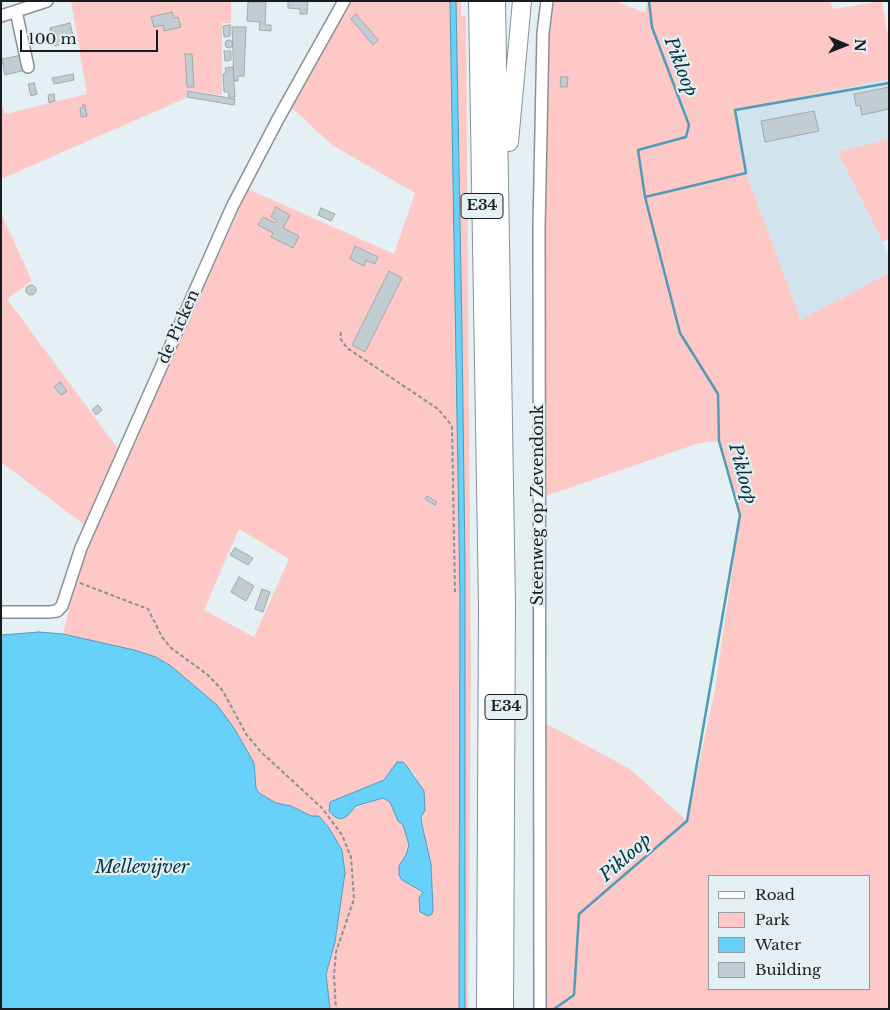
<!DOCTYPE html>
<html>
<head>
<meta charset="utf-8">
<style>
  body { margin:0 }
  #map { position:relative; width:890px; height:1010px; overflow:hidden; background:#e5f0f5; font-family:"Libre Baskerville",serif }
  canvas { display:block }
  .frame { position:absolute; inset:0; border:2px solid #181c1e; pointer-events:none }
  .legend { position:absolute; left:708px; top:875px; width:162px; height:115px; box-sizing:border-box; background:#e5f0f5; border:1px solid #939b9f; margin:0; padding:6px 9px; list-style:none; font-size:15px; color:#181c1e }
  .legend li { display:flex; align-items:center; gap:10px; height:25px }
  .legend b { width:25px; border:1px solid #939b9f }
  .north { position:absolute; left:820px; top:20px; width:50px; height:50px; -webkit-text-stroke:4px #e5f0f5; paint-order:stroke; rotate:91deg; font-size:14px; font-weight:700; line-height:20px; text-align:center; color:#181c1e }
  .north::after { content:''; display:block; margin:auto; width:18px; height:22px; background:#181c1e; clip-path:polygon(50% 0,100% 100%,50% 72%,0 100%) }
  .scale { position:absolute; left:20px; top:30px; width:138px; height:22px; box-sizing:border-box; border:2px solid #181c1e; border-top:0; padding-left:6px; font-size:15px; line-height:18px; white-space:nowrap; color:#181c1e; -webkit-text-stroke:4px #e5f0f5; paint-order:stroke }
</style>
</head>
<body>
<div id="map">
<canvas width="890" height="1010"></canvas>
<div class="frame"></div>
<ul class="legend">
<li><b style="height:6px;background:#fff"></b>Road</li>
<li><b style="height:14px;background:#fec8c6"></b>Park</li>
<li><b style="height:14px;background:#68d1fa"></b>Water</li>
<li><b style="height:14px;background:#c2cdd2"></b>Building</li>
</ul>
<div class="north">N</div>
<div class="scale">100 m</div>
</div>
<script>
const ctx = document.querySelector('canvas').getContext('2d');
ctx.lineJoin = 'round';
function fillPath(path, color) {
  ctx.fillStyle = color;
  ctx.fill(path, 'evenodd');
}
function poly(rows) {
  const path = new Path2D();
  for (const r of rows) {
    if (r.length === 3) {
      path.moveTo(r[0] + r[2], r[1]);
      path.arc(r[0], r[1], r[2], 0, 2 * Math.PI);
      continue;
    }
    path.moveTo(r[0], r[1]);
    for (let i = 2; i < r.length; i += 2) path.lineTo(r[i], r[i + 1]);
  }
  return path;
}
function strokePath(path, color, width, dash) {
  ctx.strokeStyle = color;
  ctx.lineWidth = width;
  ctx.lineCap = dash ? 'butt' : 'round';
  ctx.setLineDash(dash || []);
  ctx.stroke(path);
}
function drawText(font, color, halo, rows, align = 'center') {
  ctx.font = font + ' "Libre Baskerville",serif';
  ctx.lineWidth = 4.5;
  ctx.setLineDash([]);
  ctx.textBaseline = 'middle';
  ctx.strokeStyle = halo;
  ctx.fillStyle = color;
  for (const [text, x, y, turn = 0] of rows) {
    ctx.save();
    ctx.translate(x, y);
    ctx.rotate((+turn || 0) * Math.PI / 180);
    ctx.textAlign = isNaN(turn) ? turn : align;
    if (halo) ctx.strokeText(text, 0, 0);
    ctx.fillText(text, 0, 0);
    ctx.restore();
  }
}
fillPath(poly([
  [889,79,889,139,839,152,883,242,889,258,889,273,801,321,746,173,735,110]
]), '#d1e4ed');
fillPath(poly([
  [71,1,231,1,231,23,222,23,222,95,187,90,186,98,1,179,1,102,5,114,87,94],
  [349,1,461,1,461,16,466,16,471,675,468,1009,330,1009,326,974,335,942,345,873,342,850,329,828,319,816,311,816,291,806,276,803,259,793,256,788,254,763,247,751,156,657,63,634,81,562,248,189,394,254,415,193,332,145,290,106],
  [239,529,289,559,254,637,204,610],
  [403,762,416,776,423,814,422,825,431,864,433,909,421,903,419,898,424,892,402,880,399,875,399,866,406,855,409,845,403,825,398,821,390,802,383,798,352,809,330,802,384,780,389,772],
  [552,1,616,1,645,13,648,1,830,1,833,9,882,1,889,42,889,79,735,110,746,173,801,320,889,273,889,1009,546,1009,545,723,630,769,687,821,715,689,740,516,719,441,699,443,543,497,542,380,546,50],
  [709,876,869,876,869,989,709,989],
  [889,139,889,239,883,242,838,152],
  [1,213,32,281,7,299,119,450,86,526,1,462]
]), '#fec8c6');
const water = poly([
  [450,1,456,1,462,333,465,563,465,1009,459,1009,460,596,450,1],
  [39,632,63,634,134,650,156,657,171,666,217,705,234,728,254,763,256,788,259,793,276,803,291,806,311,816,319,816,329,828,342,850,345,873,335,942,326,974,330,1009,1,1009,1,635,39,632],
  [397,762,403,762,406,765,424,791,425,810,421,817,422,825,431,864,433,909,432,914,428,916,420,912,419,898,423,892,402,880,399,875,399,866,406,855,409,845,403,825,398,821,390,802,383,798,356,806,347,816,341,819,335,817,329,811,330,802,384,780,397,762]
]);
fillPath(water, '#68d1fa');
strokePath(water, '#509bb8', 1);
strokePath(poly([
  [645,197,746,173,735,110,889,83],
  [554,1009,574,995,579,914,687,821,740,515,719,441,718,394,680,333,645,197,638,150,686,137,689,125,652,27,649,1]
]), '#509bb8', 2.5);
const building = poly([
  [288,1,308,1,307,14,300,14,300,9,288,8,288,1],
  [248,2,266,2,265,25,271,25,271,31,259,30,260,22,247,21,248,2],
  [172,12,174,18,178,17,181,27,164,31,163,25,154,27,151,17,172,12],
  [356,14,378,40,373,45,351,19,356,14],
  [70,23,74,40,55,46,50,28,70,23],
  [230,25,230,36,224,37,223,26,230,25],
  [232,27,246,27,244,76,238,76,238,81,234,81,232,27],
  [229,44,4],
  [224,51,231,51,231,60,225,61,224,51],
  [185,54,192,54,194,87,187,87,185,54],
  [22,55,26,70,5,75,2,59,22,55],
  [233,67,235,97,229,97,228,92,224,92,223,74,226,73,225,68,233,67],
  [73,74,74,80,54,84,52,78,73,74],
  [561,77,568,77,567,87,560,87,561,77],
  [34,83,37,94,31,96,28,84,34,83],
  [889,87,889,109,862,115,860,105,856,106,854,94,889,87],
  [188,91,235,99,234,105,187,97,188,91],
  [54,94,55,101,49,103,48,95,54,94],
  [83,105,85,105,87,116,81,117,80,108,83,108,83,105],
  [814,111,819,131,765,142,761,121,814,111],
  [276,207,290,215,283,228,299,236,293,248,271,237,273,233,258,225,263,217,275,223,277,220,271,217,276,207],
  [321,208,335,214,331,221,318,215,321,208],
  [355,246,378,257,375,264,366,260,364,266,350,259,355,246],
  [389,271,402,278,365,352,352,345,389,271],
  [31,290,5],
  [60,382,67,391,61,395,54,387,60,382],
  [98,405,102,410,96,415,92,410,98,405],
  [427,496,437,502,435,505,425,499,427,496],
  [235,548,253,558,248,565,230,555,235,548],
  [239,577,254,586,246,601,231,592,239,577],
  [262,589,270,592,263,612,255,609,262,589]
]);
fillPath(building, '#c2cdd2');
strokePath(building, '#9fa9ae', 1);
const minor = poly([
  [16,11,28,67],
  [1,16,47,1],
  [1,612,49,612,57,611,62,606,81,548,232,207,278,119,344,1],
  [540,1009,539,227,543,33,547,1]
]);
const highway = poly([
  [478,1,488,605,486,1009],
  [496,1,506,604,504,1009],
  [509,142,522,1]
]);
strokePath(minor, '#889296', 14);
strokePath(highway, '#889296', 20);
strokePath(poly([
  [341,332,340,338,347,348,438,409,449,422,452,427,455,592],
  [80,583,148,609,162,637,171,648,208,675,223,691,246,734,261,752,322,808,342,835,351,857,354,899,336,952,334,975,336,1009]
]), '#8a9195', 2, [4, 2.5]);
strokePath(minor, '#fff', 11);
strokePath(highway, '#fff', 18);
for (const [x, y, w] of [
  [482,206,42],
  [506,707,42]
]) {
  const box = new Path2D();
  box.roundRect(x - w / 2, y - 12.5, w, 25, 4);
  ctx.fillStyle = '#e5f0f5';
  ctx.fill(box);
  strokePath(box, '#181c1e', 1);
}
drawText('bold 15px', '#181c1e', null, [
  ["E34",482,206],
  ["E34",506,707]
]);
drawText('16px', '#181c1e', '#e5f0f5', [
  ["de Picken",179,327,-66],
  ["Steenweg op Zevendonk",538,505,-90]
]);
drawText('italic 18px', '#033546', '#e5f0f5', [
  ["Pikloop",680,67,69],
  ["Pikloop",742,474,75],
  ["Pikloop",626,858,-41],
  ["Mellevijver",142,868]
]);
</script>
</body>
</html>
